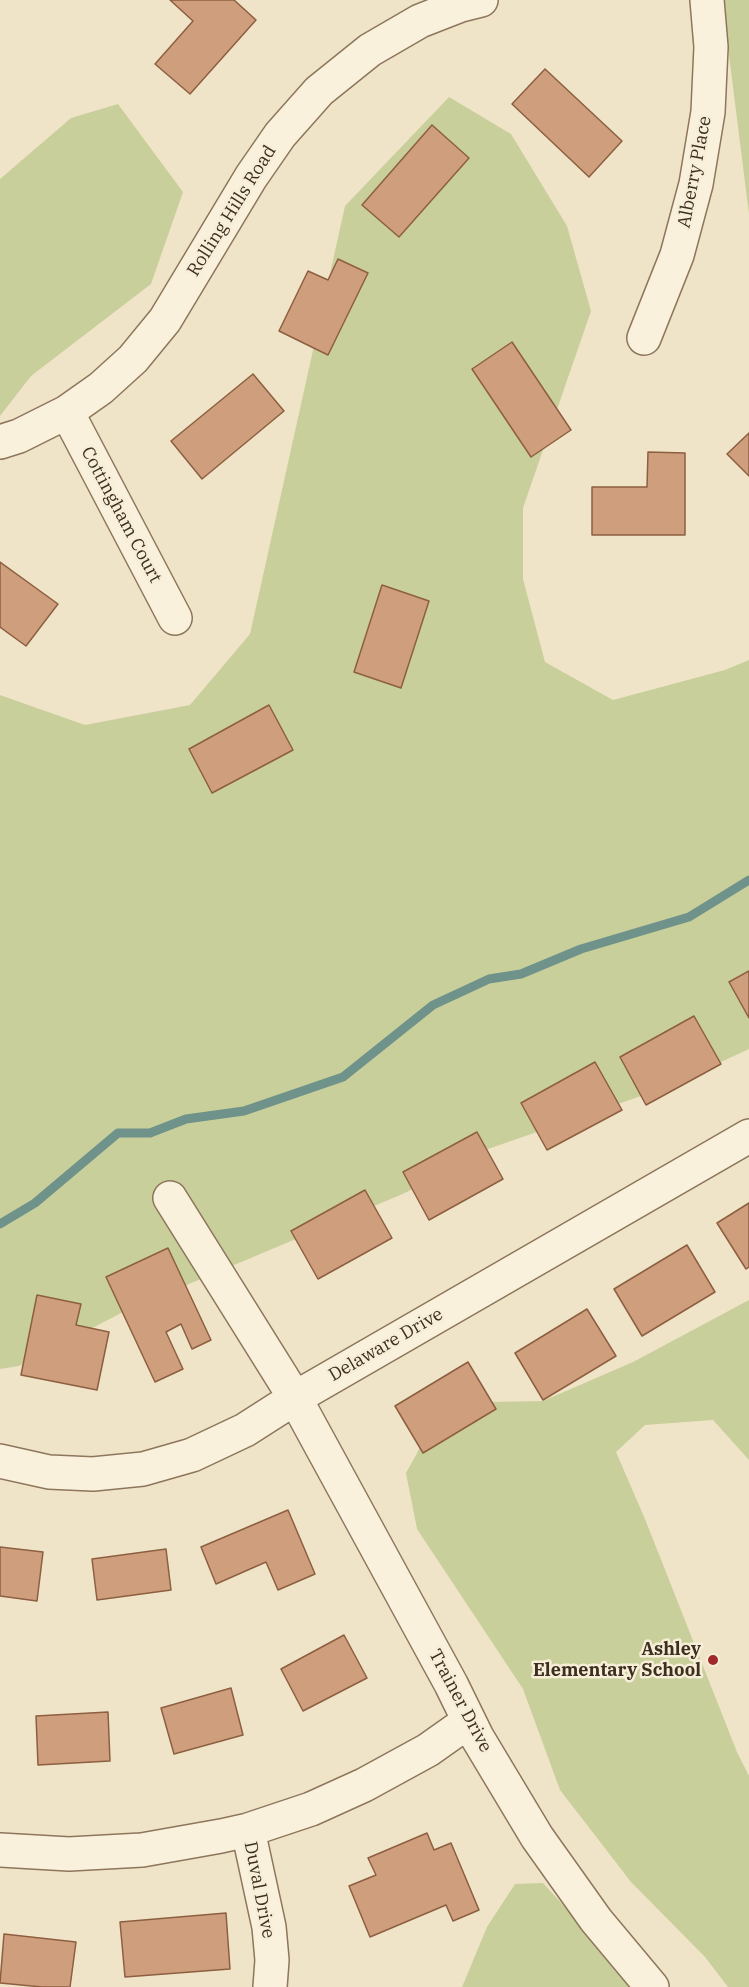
<!DOCTYPE html>
<html>
<head>
<meta charset="utf-8">
<style>
  body { margin:0 }
  canvas { display:block; background:#f0e4c8 }
</style>
</head>
<body>
<canvas width="749" height="1987"></canvas>
<script>
const ctx = document.querySelector('canvas').getContext('2d');
ctx.lineJoin = 'round';
function fillPath(path, color) {
  ctx.fillStyle = color;
  ctx.fill(path, 'evenodd');
}
function poly(rows) {
  const path = new Path2D();
  for (const r of rows) {
    path.moveTo(r[0], r[1]);
    for (let i = 2; i < r.length; i += 2) path.lineTo(r[i], r[i + 1]);
  }
  return path;
}
function strokePath(path, color, width, dash) {
  ctx.strokeStyle = color;
  ctx.lineWidth = width;
  ctx.lineCap = dash ? 'butt' : 'round';
  ctx.setLineDash(dash || []);
  ctx.stroke(path);
}
function drawText(font, color, halo, rows, align = 'center') {
  ctx.font = font + ' "IBM Plex Serif",serif';
  ctx.lineWidth = 5;
  ctx.setLineDash([]);
  ctx.textBaseline = 'middle';
  ctx.strokeStyle = halo;
  ctx.fillStyle = color;
  for (const [text, x, y, turn = 0] of rows) {
    ctx.save();
    ctx.translate(x, y);
    ctx.rotate((+turn || 0) * Math.PI / 180);
    ctx.textAlign = isNaN(turn) ? turn : align;
    if (halo) ctx.strokeText(text, 0, 0);
    ctx.fillText(text, 0, 0);
    ctx.restore();
  }
}
fillPath(poly([
  [722,0,749,0,749,214],
  [449,97,511,134,567,226,591,311,523,508,523,579,545,662,613,700,725,670,749,660,749,1049,667,1087,485,1150,405,1193,125,1311,19,1366,0,1369,0,695,85,725,190,705,250,634,345,206],
  [118,104,183,192,151,284,31,376,0,416,0,179,71,118],
  [749,1300,749,1460,713,1420,645,1425,616,1452,645,1519,737,1752,749,1776,749,1987,728,1987,705,1957,631,1882,560,1790,523,1689,417,1529,406,1473,427,1435,488,1402,543,1401,633,1362],
  [543,1883,604,1950,632,1987,462,1987,487,1927,515,1884]
]), '#c9cf9b');
strokePath(poly([
  [0,1224,35,1203,118,1133,150,1133,186,1119,244,1111,343,1077,433,1005,489,979,521,974,581,949,689,917,749,880]
]), '#6f938a', 9);
const building = poly([
  [170,0,234,0,256,20,190,94,155,64,193,21,170,0],
  [545,69,622,141,589,177,512,104,545,69],
  [432,125,469,158,399,237,362,205,432,125],
  [338,259,368,273,328,355,279,331,308,271,328,280,338,259],
  [512,342,571,430,531,457,472,369,512,342],
  [253,374,284,411,202,479,171,441,253,374],
  [749,433,749,476,727,454,749,433],
  [648,452,685,453,685,535,592,535,592,487,647,487,648,452],
  [0,562,58,604,26,646,0,627,0,562],
  [382,585,429,601,401,688,354,672,382,585],
  [269,705,293,750,212,793,189,749,269,705],
  [749,971,749,1018,729,982,749,971],
  [694,1016,721,1064,646,1105,620,1057,694,1016],
  [595,1062,622,1110,547,1150,521,1103,595,1062],
  [477,1132,503,1179,429,1220,403,1172,477,1132],
  [365,1190,392,1238,318,1279,291,1231,365,1190],
  [749,1203,749,1267,746,1269,717,1223,749,1203],
  [687,1245,715,1292,642,1336,614,1289,687,1245],
  [168,1248,211,1340,192,1349,181,1324,166,1332,183,1369,155,1382,106,1277,168,1248],
  [37,1295,81,1304,76,1325,109,1332,97,1390,21,1375,37,1295],
  [587,1309,616,1356,543,1400,515,1353,587,1309],
  [468,1362,496,1409,423,1453,395,1406,468,1362],
  [288,1510,315,1574,278,1590,266,1562,216,1584,201,1547,288,1510],
  [0,1547,43,1552,37,1601,0,1596,0,1547],
  [166,1549,171,1590,97,1600,92,1559,166,1549],
  [344,1635,367,1678,303,1711,281,1669,344,1635],
  [231,1688,243,1735,174,1754,161,1708,231,1688],
  [108,1712,110,1761,38,1765,36,1716,108,1712],
  [427,1833,434,1850,451,1843,479,1910,453,1921,446,1905,370,1937,349,1886,376,1875,368,1858,427,1833],
  [226,1913,230,1969,125,1977,120,1922,226,1913],
  [4,1934,76,1942,70,1987,42,1987,0,1983,4,1934]
]);
fillPath(building, '#cf9f7d');
strokePath(building, '#8d5f41', 1.5);
const minor = poly([
  [644,338,677,255,696,184,708,112,711,47,707,0],
  [67,412,175,618],
  [0,442,19,436,67,412,101,388,133,359,165,320,251,177,280,135,319,91,370,50,420,21,461,5,481,0],
  [170,1198,295,1398,451,1684,477,1737,537,1837,596,1920,652,1987],
  [0,1461,49,1472,93,1474,143,1469,192,1455,245,1430,295,1398,749,1136],
  [248,1830,269,1927,272,1960,270,1987],
  [0,1850,69,1854,142,1850,221,1836,248,1830,311,1809,364,1785,428,1750,469,1721]
]);
strokePath(minor, '#8d765c', 36);
strokePath(minor, '#faf1dc', 33);
for (const [x, y, r, color] of [
  [713,1660,6,"#9e2a2b"]
]) {
  const dot = new Path2D();
  dot.arc(x, y, r, 0, 2 * Math.PI);
  ctx.fillStyle = color;
  ctx.fill(dot);
  strokePath(dot, '#f7eed8', 2);
}
drawText('18px', '#3d2e20', '#f7eed8', [
  ["Alberry Place",695,172,-79],
  ["Rolling Hills Road",232,211,-58],
  ["Cottingham Court",121,515,62],
  ["Delaware Drive",386,1345,-30],
  ["Trainer Drive",460,1701,62],
  ["Duval Drive",259,1890,79]
]);
drawText('bold 18px', '#3d2e20', '#f7eed8', [
  ["Ashley",701,1650],
  ["Elementary School",701,1671]
], 'right');
</script>
</body>
</html>
